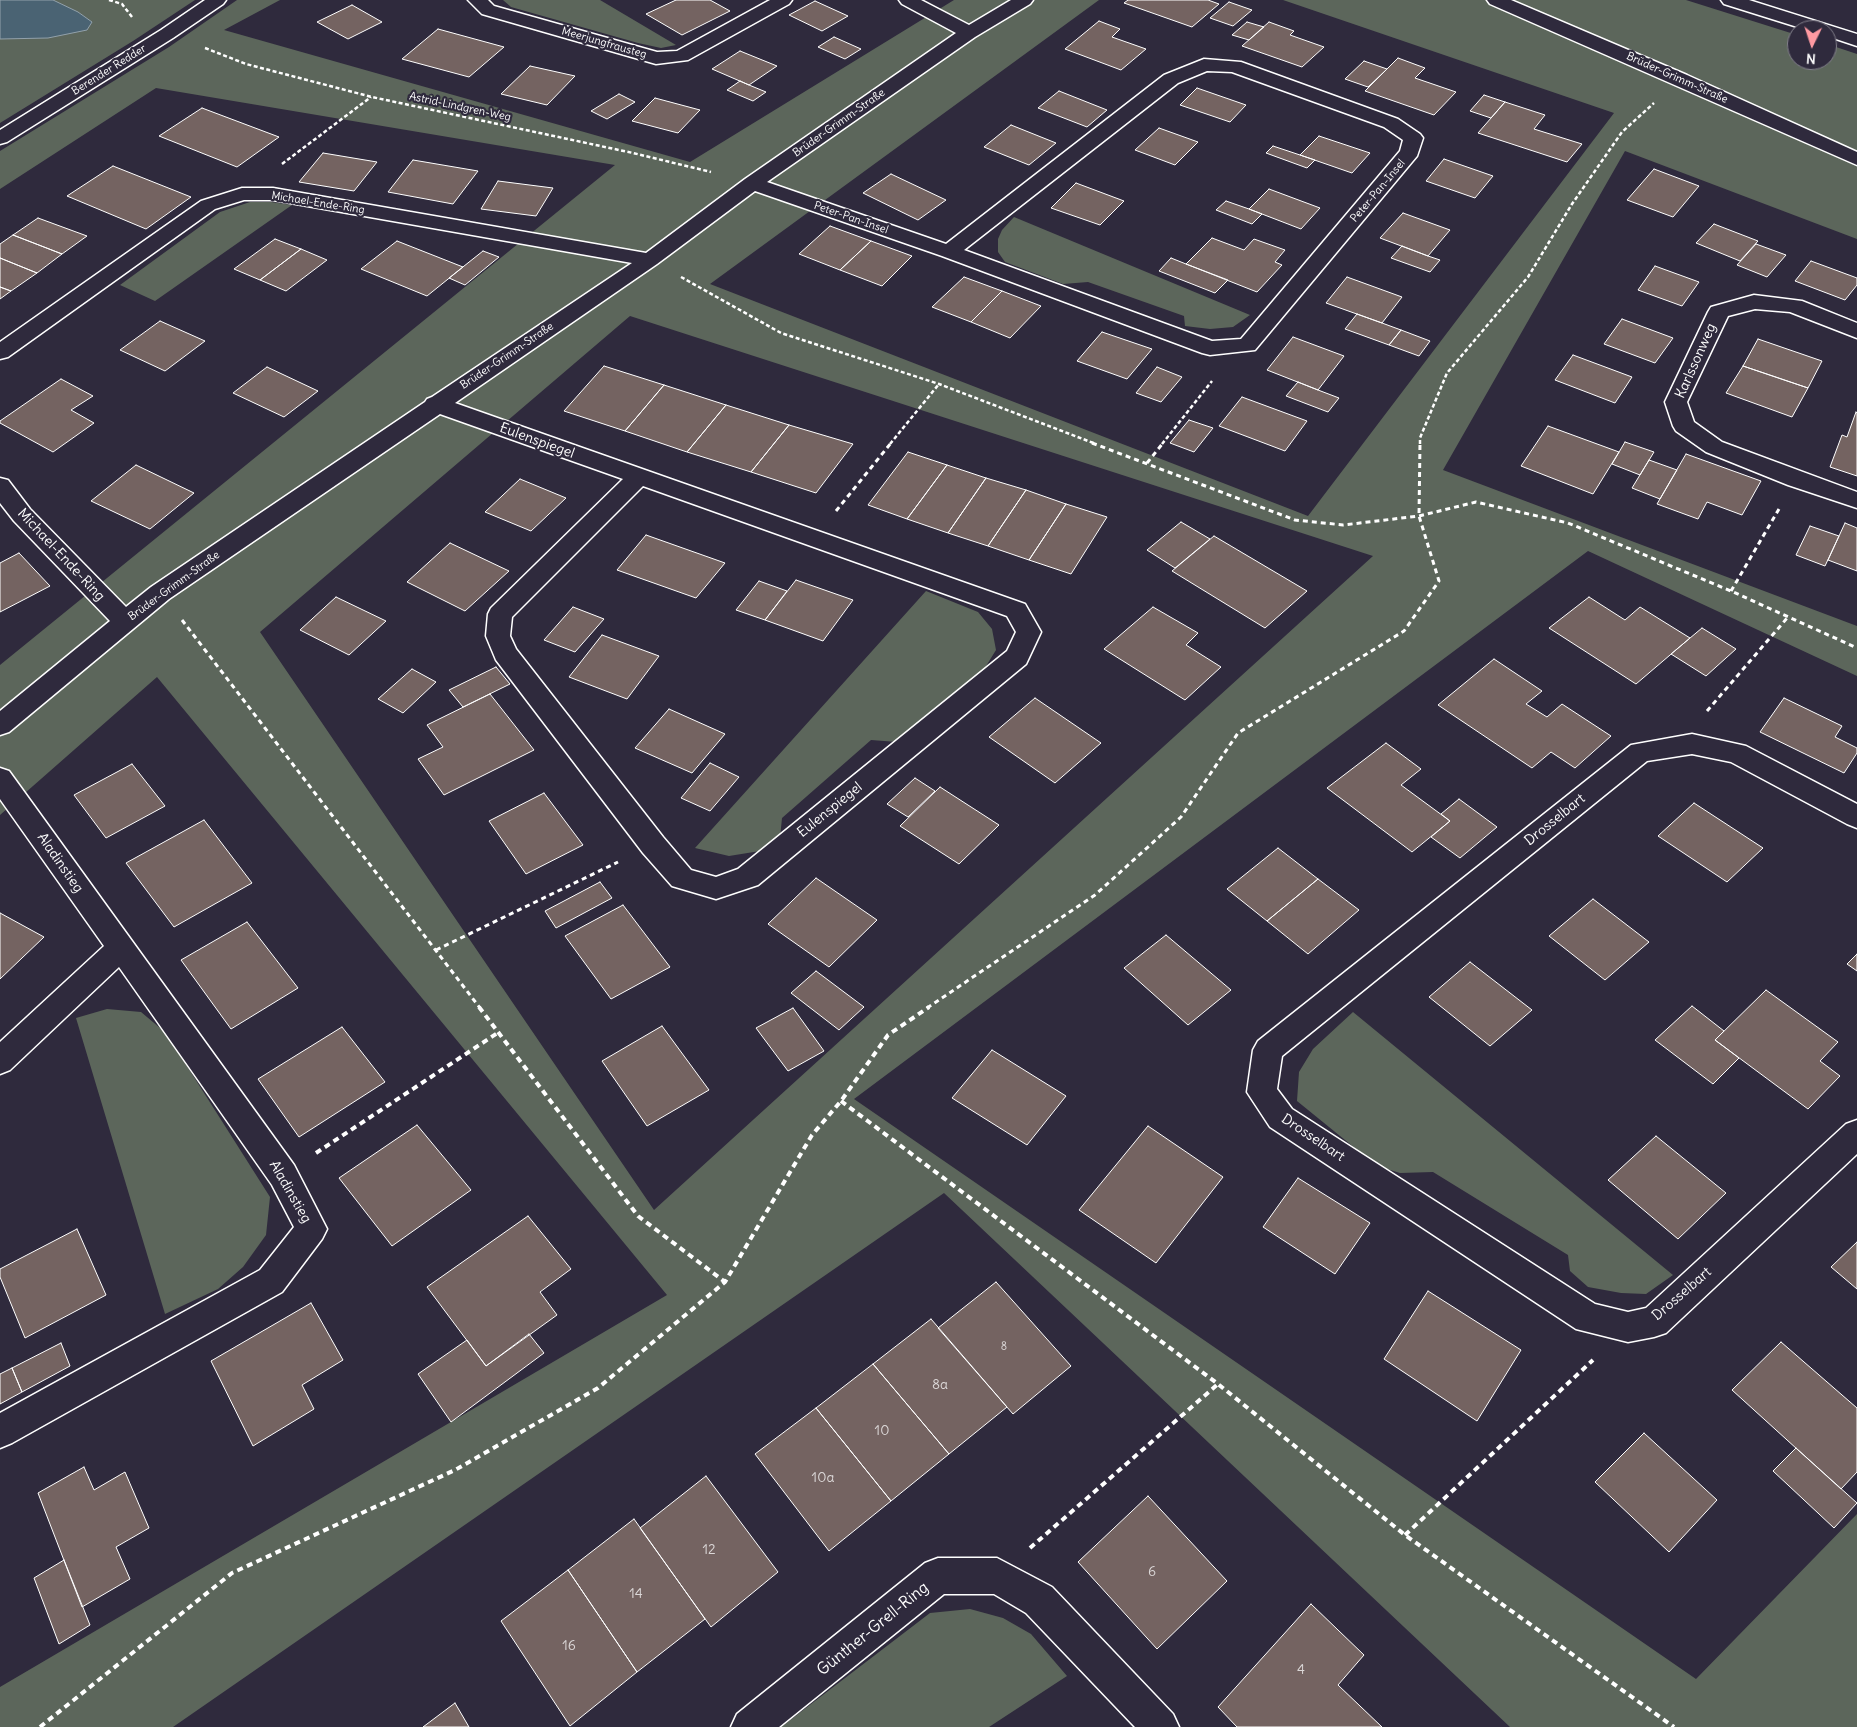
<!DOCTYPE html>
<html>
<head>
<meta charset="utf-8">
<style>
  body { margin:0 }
  #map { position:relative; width:1857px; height:1727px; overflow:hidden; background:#2f2a3d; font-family:Delius,sans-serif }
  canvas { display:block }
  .north { position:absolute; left:1787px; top:20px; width:50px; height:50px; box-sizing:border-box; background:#2f2a3d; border:1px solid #827f8b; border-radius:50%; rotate:184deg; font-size:14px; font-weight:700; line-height:20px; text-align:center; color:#fff }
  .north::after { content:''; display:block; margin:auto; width:18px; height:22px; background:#ff9aa2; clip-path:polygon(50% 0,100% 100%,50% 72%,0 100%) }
</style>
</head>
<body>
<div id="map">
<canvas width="1857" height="1727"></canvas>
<div class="north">N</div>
</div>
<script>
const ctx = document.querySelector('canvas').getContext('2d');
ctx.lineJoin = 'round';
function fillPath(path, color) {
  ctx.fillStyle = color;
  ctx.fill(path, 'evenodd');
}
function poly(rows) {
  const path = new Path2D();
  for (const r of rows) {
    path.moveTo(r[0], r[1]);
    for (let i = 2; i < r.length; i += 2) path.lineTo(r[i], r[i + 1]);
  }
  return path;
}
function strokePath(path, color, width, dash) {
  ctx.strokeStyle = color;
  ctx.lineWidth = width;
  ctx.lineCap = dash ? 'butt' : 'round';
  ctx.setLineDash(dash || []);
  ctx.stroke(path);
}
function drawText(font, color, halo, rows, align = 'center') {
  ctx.font = font + ' Delius,sans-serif';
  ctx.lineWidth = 4.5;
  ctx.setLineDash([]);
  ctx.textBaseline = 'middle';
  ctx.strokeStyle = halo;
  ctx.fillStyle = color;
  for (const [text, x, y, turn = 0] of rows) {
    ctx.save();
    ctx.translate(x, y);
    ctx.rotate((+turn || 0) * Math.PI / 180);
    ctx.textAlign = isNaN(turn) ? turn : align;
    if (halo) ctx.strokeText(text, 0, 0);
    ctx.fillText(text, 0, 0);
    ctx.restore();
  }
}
fillPath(poly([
  [0,0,195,0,133,41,0,123],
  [237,0,280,0,224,30,690,162,954,0,1099,0,710,284,1308,516,1614,113,1283,0,1686,0,1797,35,1797,60,1827,60,1827,44,1857,54,1857,239,1625,151,1443,470,1857,626,1857,676,1588,551,854,1099,1696,1679,1857,1514,1857,1727,1510,1727,944,1193,173,1727,0,1727,0,1687,667,1295,157,677,0,815,0,665,615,165,156,88,0,189,0,151,169,47],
  [630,316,1373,556,654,1210,260,632],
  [503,0,600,0,676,45,661,48,638,43,511,7],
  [250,202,271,202,292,205,155,301,120,285,220,212],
  [1014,217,1250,315,1233,327,1210,329,1185,326,1184,316,1088,282,1063,284,1005,262,998,252,998,239,1002,230],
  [926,591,978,612,992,629,996,650,983,671,897,742,871,740,782,818,780,838,760,851,729,856,695,848],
  [107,1009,141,1012,166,1033,270,1197,266,1235,243,1267,218,1289,165,1314,76,1018],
  [1353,1012,1673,1275,1646,1294,1621,1293,1588,1287,1570,1271,1568,1255,1433,1172,1400,1173,1377,1166,1297,1101,1299,1072,1313,1049],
  [970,1609,1003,1618,1031,1634,1067,1676,989,1727,781,1727,930,1613]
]), '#5c665b');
const water = poly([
  [0,0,53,0,78,12,92,22,87,30,48,38,0,39,0,0]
]);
fillPath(water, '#4a6373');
strokePath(water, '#92a1ab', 1);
const building = poly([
  [676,0,710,0,730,11,682,35,646,14,676,0],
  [1128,0,1208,0,1219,4,1192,27,1124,3,1128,0],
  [815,1,848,16,822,31,789,15,815,1],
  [1229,2,1252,10,1233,26,1210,18,1229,2],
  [352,5,382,22,348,39,317,22,352,5],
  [1099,21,1120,29,1112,37,1146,49,1121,70,1065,49,1099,21],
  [1247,22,1264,27,1249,40,1232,35,1247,22],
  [1269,22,1294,31,1290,35,1324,47,1302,67,1242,46,1269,22],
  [438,29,504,47,469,77,402,59,438,29],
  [834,37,861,49,845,59,818,47,834,37],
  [740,51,777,66,749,85,712,69,740,51],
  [1398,58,1425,68,1415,78,1456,92,1434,115,1365,91,1398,58],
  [1364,61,1387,69,1368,87,1345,79,1364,61],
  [530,66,575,76,547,105,501,94,530,66],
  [740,81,749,85,766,92,753,101,727,90,740,81],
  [1197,88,1246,105,1230,122,1180,105,1197,88],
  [1059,91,1107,110,1087,127,1038,108,1059,91],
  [619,94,635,102,607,119,591,111,619,94],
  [1484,95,1505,102,1491,118,1470,111,1484,95],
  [655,98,700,110,678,133,632,121,655,98],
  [1505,102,1545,115,1534,129,1582,144,1567,162,1478,133,1505,102],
  [202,108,279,137,237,167,159,136,202,108],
  [1011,125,1056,143,1029,165,984,147,1011,125],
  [1159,128,1198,142,1175,165,1135,150,1159,128],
  [1319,136,1370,153,1352,173,1300,155,1319,136],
  [1273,146,1315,160,1307,168,1266,153,1273,146],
  [323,153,377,162,354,191,299,182,323,153],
  [1444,159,1493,176,1475,198,1426,181,1444,159],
  [413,160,478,171,453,204,388,192,413,160],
  [113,166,191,197,146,229,67,196,113,166],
  [1654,169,1699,186,1673,217,1627,200,1654,169],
  [891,174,946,200,918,220,863,193,891,174],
  [498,181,553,188,536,216,481,209,498,181],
  [1076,183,1124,201,1100,225,1051,208,1076,183],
  [1269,189,1320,208,1301,229,1249,209,1269,189],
  [1226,201,1249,209,1262,214,1252,224,1216,210,1226,201],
  [1403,213,1450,230,1428,256,1380,238,1403,213],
  [38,218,87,236,62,254,13,235,38,218],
  [1714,224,1758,241,1740,261,1696,243,1714,224],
  [830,226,871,241,840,270,799,254,830,226],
  [13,235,62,254,37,273,0,258,0,244,13,235],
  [1212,238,1244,250,1254,239,1285,250,1275,262,1282,265,1257,292,1186,264,1212,238],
  [275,239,301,249,260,280,234,269,275,239],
  [397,241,463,267,427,296,361,269,397,241],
  [871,241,912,256,882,286,840,270,871,241],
  [1756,244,1786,255,1767,277,1737,265,1756,244],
  [1402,246,1428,256,1440,260,1430,272,1391,258,1402,246],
  [301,249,327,260,286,291,260,280,301,249],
  [483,251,499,257,465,285,449,278,483,251],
  [0,258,37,273,11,291,0,287,0,258],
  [1171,258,1186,264,1228,280,1215,293,1159,271,1171,258],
  [1811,261,1857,278,1857,285,1845,300,1795,281,1811,261],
  [1655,266,1699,282,1682,306,1638,290,1655,266],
  [964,277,1002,291,971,322,932,307,964,277],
  [1347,277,1402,297,1382,323,1326,303,1347,277],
  [0,287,11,291,0,299,0,287],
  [1002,291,1041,306,1010,338,971,322,1002,291],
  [1357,314,1382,323,1401,330,1389,345,1345,329,1357,314],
  [1622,319,1673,338,1655,363,1604,344,1622,319],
  [160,321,205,341,165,371,120,350,160,321],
  [1401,330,1430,341,1419,356,1389,345,1401,330],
  [1102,332,1152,349,1127,379,1077,361,1102,332],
  [1293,337,1344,356,1318,390,1267,370,1293,337],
  [1758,339,1822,361,1808,388,1743,366,1758,339],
  [1573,355,1632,377,1615,403,1555,380,1573,355],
  [604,366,664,385,625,431,564,411,604,366],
  [1743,366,1808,388,1792,417,1726,393,1743,366],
  [267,367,318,391,284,417,233,393,267,367],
  [1157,367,1182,377,1161,402,1136,393,1157,367],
  [61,379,93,396,71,410,94,423,53,452,0,423,0,421,61,379],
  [1298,382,1318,390,1339,398,1328,412,1286,396,1298,382],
  [664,385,726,405,687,452,625,431,664,385],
  [1242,397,1307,421,1285,451,1219,426,1242,397],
  [726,405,789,425,751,472,687,452,726,405],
  [1856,412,1857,413,1857,476,1830,467,1842,435,1847,437,1856,412],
  [1189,420,1213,428,1194,452,1170,443,1189,420],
  [789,425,853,444,816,493,751,472,789,425],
  [1548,426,1619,452,1593,494,1521,466,1548,426],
  [1625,442,1654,452,1640,475,1612,464,1625,442],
  [908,452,947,465,907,519,868,505,908,452],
  [1686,454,1761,481,1742,515,1707,502,1698,519,1657,504,1686,454],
  [1649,460,1677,470,1660,499,1632,488,1649,460],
  [136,465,194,493,150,529,91,501,136,465],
  [947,465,986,478,948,533,907,519,947,465],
  [986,478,1026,490,988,546,948,533,986,478],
  [520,479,566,498,531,531,485,512,520,479],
  [1026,490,1066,504,1029,560,988,546,1026,490],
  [1066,504,1107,517,1071,574,1029,560,1066,504],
  [1181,522,1210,539,1175,568,1147,550,1181,522],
  [1845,523,1857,528,1857,571,1828,560,1845,523],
  [1810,526,1839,536,1825,566,1796,555,1810,526],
  [646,535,725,563,696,598,617,570,646,535],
  [1214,536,1307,591,1265,628,1172,571,1214,536],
  [450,543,509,571,465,611,407,582,450,543],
  [19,553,50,586,0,612,0,563,19,553],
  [796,580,853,600,823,641,765,620,796,580],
  [759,581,787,591,765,620,736,610,759,581],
  [336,597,386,621,349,655,300,630,336,597],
  [1589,597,1625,620,1640,607,1690,638,1636,684,1549,628,1589,597],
  [573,607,604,619,575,652,544,640,573,607],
  [1153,607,1198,633,1186,645,1221,667,1185,700,1104,649,1153,607],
  [1702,628,1736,649,1706,676,1671,654,1702,628],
  [602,635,659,656,627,699,569,677,602,635],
  [1494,659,1542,691,1526,704,1547,717,1562,704,1611,736,1575,768,1551,752,1532,768,1438,705,1494,659],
  [496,667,510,684,463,707,449,690,496,667],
  [412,669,436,682,403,713,378,699,412,669],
  [490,694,534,750,444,795,418,759,443,747,427,725,490,694],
  [1035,698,1101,743,1055,783,989,737,1035,698],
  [1784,698,1842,726,1835,737,1857,748,1857,753,1844,773,1760,732,1784,698],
  [669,709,725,734,692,773,635,748,669,709],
  [1386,743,1421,769,1401,785,1450,821,1412,852,1327,788,1386,743],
  [710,763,739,777,710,811,681,798,710,763],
  [132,764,165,806,106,838,74,795,132,764],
  [915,778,935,791,908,817,887,804,915,778],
  [940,787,999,825,959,864,900,826,940,787],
  [544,793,583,845,526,874,489,821,544,793],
  [1459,799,1497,827,1460,858,1431,837,1450,821,1441,814,1459,799],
  [1694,803,1763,848,1727,882,1658,836,1694,803],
  [204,820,252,883,174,927,126,863,204,820],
  [1278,848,1318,879,1267,921,1227,889,1278,848],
  [816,878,877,920,829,967,768,924,816,878],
  [1318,879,1359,910,1308,954,1267,921,1318,879],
  [600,882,612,898,556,928,545,911,600,882],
  [1593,899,1649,942,1605,980,1549,936,1593,899],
  [623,905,670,967,611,999,565,936,623,905],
  [0,913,44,937,0,979,0,913],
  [247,922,298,988,231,1029,181,960,247,922],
  [1166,935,1231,990,1188,1025,1124,968,1166,935],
  [1857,954,1857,971,1847,964,1857,954],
  [1470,962,1532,1010,1490,1046,1429,997,1470,962],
  [816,971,864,1007,839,1030,791,993,816,971],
  [1766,990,1838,1042,1820,1061,1840,1076,1808,1109,1715,1040,1766,990],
  [1692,1006,1724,1031,1715,1040,1739,1058,1713,1084,1655,1040,1692,1006],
  [793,1008,824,1051,788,1071,756,1028,793,1008],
  [662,1026,709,1090,647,1126,602,1061,662,1026],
  [342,1027,385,1082,299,1137,258,1079,342,1027],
  [992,1050,1066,1096,1027,1145,952,1098,992,1050],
  [417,1125,471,1190,392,1246,339,1178,417,1125],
  [1148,1126,1223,1177,1156,1263,1079,1210,1148,1126],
  [1656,1136,1726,1193,1678,1239,1608,1180,1656,1136],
  [1298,1178,1370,1223,1335,1274,1263,1227,1298,1178],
  [528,1216,571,1269,540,1292,557,1315,486,1366,427,1287,528,1216],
  [77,1229,106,1295,25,1338,0,1277,0,1269,77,1229],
  [1857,1242,1857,1289,1831,1267,1857,1242],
  [996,1282,1071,1366,1013,1414,938,1328,996,1282],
  [1428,1291,1521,1350,1477,1421,1384,1359,1428,1291],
  [311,1303,343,1360,302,1385,314,1409,253,1446,211,1361,311,1303],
  [931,1319,1007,1407,949,1454,873,1364,931,1319],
  [529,1334,544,1353,451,1422,418,1374,467,1340,486,1366,529,1334],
  [1781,1342,1857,1408,1857,1472,1841,1489,1732,1390,1781,1342],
  [61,1343,70,1366,22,1392,12,1368,61,1343],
  [873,1364,949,1454,891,1501,816,1408,873,1364],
  [12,1368,22,1392,0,1404,0,1374,12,1368],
  [816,1408,891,1501,829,1551,755,1454,816,1408],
  [1644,1433,1717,1500,1669,1552,1595,1482,1644,1433],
  [1796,1448,1857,1503,1834,1528,1773,1471,1796,1448],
  [84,1467,94,1490,125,1472,149,1528,116,1547,130,1579,82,1607,38,1493,84,1467],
  [706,1476,778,1572,711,1627,640,1528,706,1476],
  [1148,1496,1227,1581,1157,1649,1078,1562,1148,1496],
  [634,1519,705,1619,637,1672,568,1570,634,1519],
  [64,1560,90,1625,59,1644,34,1578,64,1560],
  [568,1570,637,1672,570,1726,501,1621,568,1570],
  [1311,1604,1364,1655,1338,1685,1382,1727,1237,1727,1218,1707,1311,1604],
  [455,1703,469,1727,423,1727,455,1703]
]);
fillPath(building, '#746361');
strokePath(building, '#fff', 1);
const minor = poly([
  [205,0,226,0,223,4,173,38,7,142,0,144,0,130,161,30,205,0],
  [468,0,488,0,494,6,657,52,677,51,770,0,792,0,789,4,688,60,656,64,482,14,468,0],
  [899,0,921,0,969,25,1011,0,1033,0,1030,4,975,37,767,182,946,244,1164,75,1204,59,1241,62,1398,119,1420,134,1423,138,1417,156,1255,350,1210,355,1202,353,942,256,755,191,657,264,455,403,1025,604,1041,632,1026,664,758,885,716,899,672,886,643,853,496,660,486,636,488,614,491,608,623,479,440,414,169,599,9,732,0,735,0,711,110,621,14,521,0,503,0,478,8,480,30,509,126,607,151,587,425,402,427,399,432,397,632,263,273,200,244,200,215,209,8,357,0,359,0,342,201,201,242,188,273,188,646,253,745,179,956,33,902,4,899,0],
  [1207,71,1232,72,1384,127,1403,140,1400,151,1241,339,1212,341,964,250,1178,83,1207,71],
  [643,486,1007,616,1016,632,1007,651,738,869,716,877,691,870,663,837,516,649,510,636,512,617,643,486],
  [1487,0,1511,0,1687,75,1857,152,1857,165,1490,4,1487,0],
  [1754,295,1802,301,1857,323,1857,338,1790,312,1755,309,1728,316,1687,402,1694,422,1722,442,1857,492,1857,508,1788,485,1706,452,1676,431,1673,426,1665,402,1708,312,1711,307,1754,295],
  [1692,734,1746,746,1857,804,1857,828,1847,824,1731,762,1692,754,1647,761,1282,1056,1277,1089,1292,1109,1595,1304,1628,1312,1646,1308,1846,1124,1857,1120,1857,1154,1666,1333,1654,1337,1628,1342,1576,1329,1270,1127,1247,1092,1253,1050,1258,1041,1631,745,1692,734],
  [0,768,9,771,294,1165,327,1229,322,1239,282,1292,12,1443,0,1448,0,1413,260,1270,294,1227,272,1185,119,967,10,1070,0,1074,0,1042,104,946,0,799,0,768],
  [938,1558,997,1558,1052,1587,1173,1714,1179,1727,1135,1727,1026,1613,994,1594,944,1594,779,1727,731,1727,737,1714,925,1563,938,1558]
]);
const tertiary = poly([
  [1721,0,1749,0,1857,34,1857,46,1827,36,1827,30,1807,30,1724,4,1721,0]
]);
strokePath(minor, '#fff', 3);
strokePath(tertiary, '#fff', 3);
strokePath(poly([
  [109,0,122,4,132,17],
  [205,48,246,64,372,97,633,153,711,172],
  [282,164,371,97],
  [681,277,781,333,939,384,1096,444],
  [890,444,939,384],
  [1162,444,1212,381],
  [1420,444,1420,438,1447,373,1528,277,1572,204,1622,132,1654,103]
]), '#fff', 2.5, [4, 2.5]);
strokePath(poly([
  [1092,443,1295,520,1343,525,1419,516,1476,502,1568,523,1731,591,1857,648],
  [1147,463,1163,443],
  [836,511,891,443],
  [1731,591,1779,509],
  [182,620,480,1008],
  [1707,711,1788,617],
  [436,950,618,862],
  [927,1008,1095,895,1181,817,1238,733,1404,631,1439,581,1419,516,1420,443]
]), '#fff', 3, [5, 4]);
strokePath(poly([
  [479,1007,638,1216,725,1282],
  [841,1101,1218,1384,1405,1535,1674,1727],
  [316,1153,499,1032],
  [1405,1535,1593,1360],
  [1030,1548,1218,1384],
  [40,1727,232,1573,455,1470,598,1388,725,1282,812,1135,841,1101,888,1035,929,1007]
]), '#fff', 4, [6, 4.5]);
fillPath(minor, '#2f2a3d');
fillPath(tertiary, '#2f2a3d');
drawText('11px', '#fff', '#2f2a3d', [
  ["Meerjungfrausteg",604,43,16],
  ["Berender Redder",109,70,-32],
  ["Brüder-Grimm-Straße",1677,78,24],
  ["Astrid-Lindgren-Weg",460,107,12],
  ["Brüder-Grimm-Straße",839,123,-35],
  ["Peter-Pan-Insel",1378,191,-50],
  ["Michael-Ende-Ring",318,203,9],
  ["Peter-Pan-Insel",851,218,19],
  ["Brüder-Grimm-Straße",507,356,-34],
  ["Brüder-Grimm-Straße",174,586,-36]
]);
drawText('11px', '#dcd8d8', null, [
  ["8",1004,1347]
]);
drawText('14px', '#fff', '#2f2a3d', [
  ["Karlssonweg",1696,361,-66],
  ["Eulenspiegel",537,441,20],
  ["Michael-Ende-Ring",61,555,47],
  ["Eulenspiegel",830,810,-39],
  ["Drosselbart",1555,820,-39],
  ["Aladinstieg",60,863,55],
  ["Drosselbart",1313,1138,34],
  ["Aladinstieg",290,1192,60],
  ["Drosselbart",1682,1294,-41]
]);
drawText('14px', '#dcd8d8', null, [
  ["8a",940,1385],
  ["10",882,1431],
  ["10a",823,1478],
  ["12",709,1550],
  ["6",1152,1572],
  ["14",636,1594],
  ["16",569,1646],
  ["4",1301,1670]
]);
drawText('16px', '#fff', '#2f2a3d', [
  ["Günther-Grell-Ring",873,1629,-39]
]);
</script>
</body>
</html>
